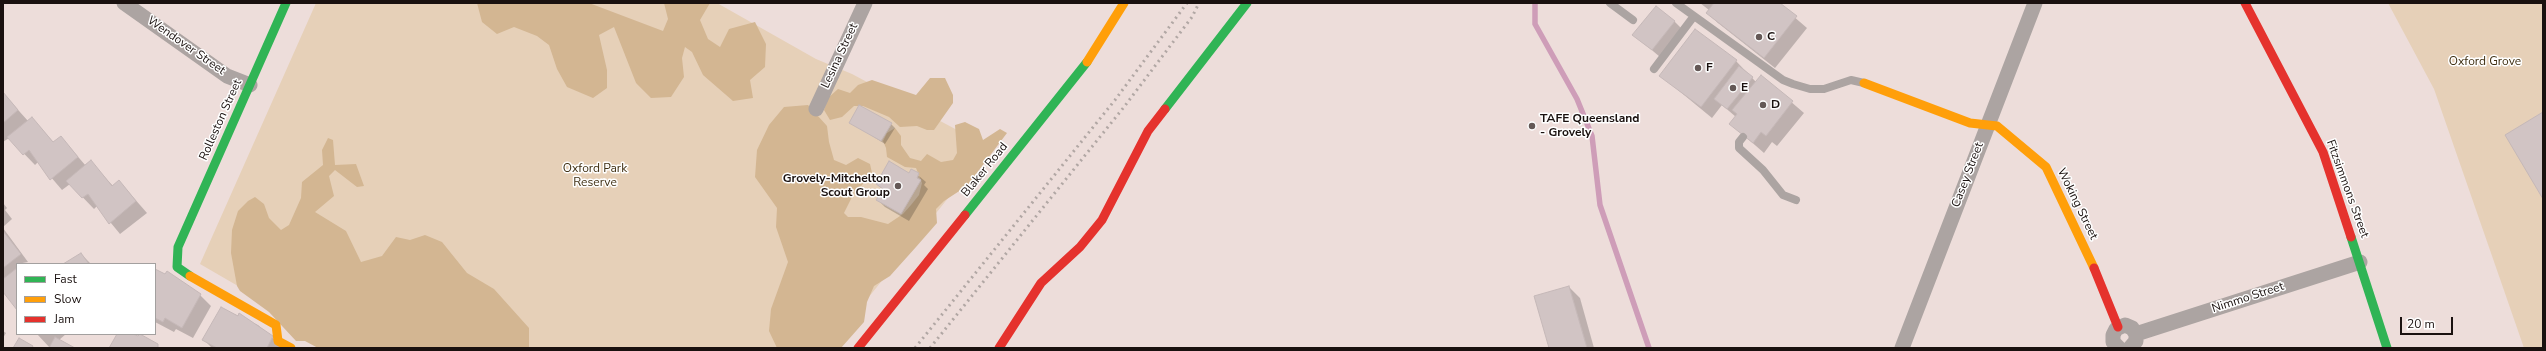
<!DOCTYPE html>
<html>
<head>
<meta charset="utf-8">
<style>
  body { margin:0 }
  #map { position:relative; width:2546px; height:351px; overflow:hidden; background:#edddda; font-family:"Nunito Sans",sans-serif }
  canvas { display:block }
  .frame { position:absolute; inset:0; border:4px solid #1a110f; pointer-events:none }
  .legend { position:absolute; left:16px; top:263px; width:140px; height:72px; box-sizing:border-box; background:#fff; border:1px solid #a3a09f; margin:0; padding:5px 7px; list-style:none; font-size:12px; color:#1a110f }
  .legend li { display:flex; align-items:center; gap:8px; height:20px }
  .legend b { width:20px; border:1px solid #a3a09f }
  .scale { position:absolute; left:2400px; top:317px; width:53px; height:18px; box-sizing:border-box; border:2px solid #1a110f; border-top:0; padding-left:5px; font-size:12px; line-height:14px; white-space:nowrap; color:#1a110f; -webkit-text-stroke:3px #fff; paint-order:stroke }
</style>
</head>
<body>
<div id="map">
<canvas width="2546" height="351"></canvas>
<div class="frame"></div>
<ul class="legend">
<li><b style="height:5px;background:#30b455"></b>Fast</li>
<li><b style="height:5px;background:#ff9f0a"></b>Slow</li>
<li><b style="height:5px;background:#e5322d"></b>Jam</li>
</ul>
<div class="scale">20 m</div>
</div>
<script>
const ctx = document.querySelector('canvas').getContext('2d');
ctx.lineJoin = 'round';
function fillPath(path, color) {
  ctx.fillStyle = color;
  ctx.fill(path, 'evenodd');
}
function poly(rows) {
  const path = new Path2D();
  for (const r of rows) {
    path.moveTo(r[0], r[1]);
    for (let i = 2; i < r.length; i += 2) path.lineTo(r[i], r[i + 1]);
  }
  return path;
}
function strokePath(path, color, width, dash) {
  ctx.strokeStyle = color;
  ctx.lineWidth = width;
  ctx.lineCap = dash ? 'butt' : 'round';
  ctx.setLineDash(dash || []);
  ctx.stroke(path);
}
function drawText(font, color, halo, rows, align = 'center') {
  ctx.font = font + ' "Nunito Sans",sans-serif';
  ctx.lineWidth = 3;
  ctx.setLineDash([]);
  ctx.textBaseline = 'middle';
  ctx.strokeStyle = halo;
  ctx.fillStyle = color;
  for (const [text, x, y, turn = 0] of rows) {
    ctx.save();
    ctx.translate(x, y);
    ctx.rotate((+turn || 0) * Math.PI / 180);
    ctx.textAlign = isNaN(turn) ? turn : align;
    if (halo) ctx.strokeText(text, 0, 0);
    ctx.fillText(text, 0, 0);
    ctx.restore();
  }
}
fillPath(poly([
  [316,3,717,3,816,59,852,74,989,147,828,348,345,348,200,264],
  [2388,3,2543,3,2543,348,2524,348,2434,89]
]), '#e6d0b8');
fillPath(poly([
  [477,3,589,3,663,31,668,19,664,3,710,3,700,20,708,39,720,47,729,29,755,22,766,44,765,67,750,80,753,98,733,101,703,75,692,52,685,47,682,58,684,77,671,97,651,98,636,83,614,27,599,35,607,70,607,88,593,98,567,87,557,69,549,45,537,36,514,27,497,34,482,22],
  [930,78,945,78,953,95,953,103,934,130,927,130,917,126,900,127,889,117,863,106,854,106,842,117,830,120,824,110,828,98,838,89,850,93,858,85,872,80,916,95],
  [808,105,827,126,829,142,834,160,846,165,858,158,870,164,872,173,852,197,844,213,848,217,861,217,888,224,903,214,911,205,919,195,922,183,916,168,905,167,887,157,886,148,883,141,887,133,895,128,901,136,901,145,910,158,921,161,927,154,941,162,953,160,957,153,955,125,965,122,979,129,983,140,1000,129,1007,133,967,186,944,201,936,209,937,223,916,247,890,276,874,286,867,302,864,322,841,348,777,348,769,331,771,309,788,262,776,227,777,208,755,177,757,150,769,125,784,107],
  [328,138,333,140,335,165,356,164,364,186,357,187,335,170,329,176,334,196,315,212,346,231,361,262,382,256,396,237,410,240,425,235,442,242,467,273,494,289,529,328,529,348,318,348,305,341,296,341,269,312,240,291,237,286,231,253,232,230,238,211,248,201,255,197,264,204,269,218,281,230,289,225,301,198,302,182,323,165,322,150]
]), '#d3b692');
fillPath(poly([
  [1700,3,1778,3,1807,28,1775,68,1718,23,1707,13,1709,10],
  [1674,21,1682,29,1660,57,1634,35],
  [1736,61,1756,82,1761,76,1804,113,1777,146,1772,142,1764,153,1731,124,1736,117,1722,105,1712,118,1661,76],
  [3,93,28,121,32,118,54,143,61,137,86,166,91,162,113,186,119,181,147,213,120,234,97,206,94,209,70,184,62,190,38,162,35,165,9,138,3,142],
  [850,122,891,124,895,128,885,144],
  [912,170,926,182,924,185,928,189,909,221,885,207,878,200,883,190,877,184,909,174],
  [3,203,7,208,5,210,12,219,3,227],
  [3,228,28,262,17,264,17,308,3,291],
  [81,254,91,264,65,264],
  [155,270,200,295,211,306,193,338,176,329,174,332,155,322],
  [1569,287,1580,298,1594,348,1550,348],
  [221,308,258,325,284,348,212,348,204,340],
  [3,331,6,333,3,338],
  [37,334,66,334,59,340,73,348,50,348]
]), '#0003');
strokePath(poly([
  [1535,3,1535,24,1577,99,1592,136,1600,205,1649,348]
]), '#ce9db8', 5.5);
const building = poly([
  [1714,3,1780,3,1797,16,1764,58,1706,13,1714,3],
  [1656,6,1675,21,1652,50,1632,35,1656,6],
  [1695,29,1737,60,1701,107,1659,76,1695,29],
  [1739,66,1753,77,1727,109,1714,99,1739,66],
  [1761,75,1793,101,1766,136,1761,132,1753,143,1729,124,1737,114,1732,110,1761,75],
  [3,92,18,110,3,123,3,92],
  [859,105,892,123,881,141,849,123,859,105],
  [2543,112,2543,199,2505,135,2543,112],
  [32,117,53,142,61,136,78,157,50,180,29,150,23,155,7,137,32,117],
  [91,160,112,186,119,180,136,201,109,224,88,194,82,198,66,181,91,160],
  [889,161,909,173,911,169,919,173,917,178,921,180,901,214,876,200,883,189,876,184,889,161],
  [3,231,21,254,3,268,3,231],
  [81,253,89,264,63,264,81,253],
  [17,268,17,310,3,292,3,279,17,268],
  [155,269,165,274,167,271,201,294,182,328,165,318,163,322,155,318,155,269],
  [1569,286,1587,348,1549,348,1534,296,1569,286],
  [221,307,238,316,239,313,273,336,267,348,217,348,202,340,221,307],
  [117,334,133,334,138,336,140,334,158,344,158,348,109,348,117,334],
  [55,337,75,348,49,348,55,337],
  [19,338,33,346,32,348,13,348,19,338]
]);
fillPath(building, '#d1c4c4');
strokePath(building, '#c5b8b8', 1);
strokePath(poly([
  [1610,3,1633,20],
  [1676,3,1783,80,1793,84,1810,89,1824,89,1851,80,1864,83],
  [1654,69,1694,16],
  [1743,137,1739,142,1739,148,1763,170,1783,195,1796,200]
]), '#aca4a2', 8);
strokePath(poly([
  [124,3,227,76,250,85],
  [816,109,865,3],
  [2136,334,2360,262],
  [1902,348,2035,3],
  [2119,348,2113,342,2113,335,2116,329,2125,325,2132,328,2136,334,2136,341,2130,348]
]), '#aca4a2', 15);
strokePath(poly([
  [1165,109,1247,3],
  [965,215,1087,62],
  [2351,237,2387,348],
  [190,276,177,267,178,247,286,3]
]), '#30b455', 9);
strokePath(poly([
  [1087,62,1124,3],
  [1864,83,1970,123,1997,126,2046,167,2094,268],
  [190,276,276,325,278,341,291,348]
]), '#ff9f0a', 9);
strokePath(poly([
  [2245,3,2323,152,2351,237],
  [2094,268,2118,327],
  [858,348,965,215],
  [999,348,1041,283,1080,247,1102,220,1148,131,1165,109]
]), '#e5322d', 9);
strokePath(poly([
  [915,348,1115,100,1187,3],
  [930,348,1124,107,1192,17,1199,3]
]), '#b1a7a4', 3, [2, 4]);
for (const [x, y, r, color] of [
  [1759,37,4,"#645856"],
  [1698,68,4,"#645856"],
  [1733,88,4,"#645856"],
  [1763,105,4,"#645856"],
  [1532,126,4,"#645856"],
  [898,186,4,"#645856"]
]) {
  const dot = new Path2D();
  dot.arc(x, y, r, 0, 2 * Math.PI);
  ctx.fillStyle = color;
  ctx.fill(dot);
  strokePath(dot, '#fff', 1.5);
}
drawText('bold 12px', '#1a110f', '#fff', [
  ["C",1767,37],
  ["F",1706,68],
  ["E",1741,88],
  ["D",1771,105],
  ["TAFE Queensland",1540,119],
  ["- Grovely",1540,133],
  ["Grovely-Mitchelton",890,179,"right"],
  ["Scout Group",890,193,"right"]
], 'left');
drawText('12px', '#1a110f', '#fff', [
  ["Wendover Street",186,46,35],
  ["Lesina Street",840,56,-65],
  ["Rolleston Street",221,120,-66],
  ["Blaker Road",985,170,-51],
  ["Casey Street",1968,175,-69],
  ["Fitzsimmons Street",2347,189,70],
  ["Woking Street",2077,204,64],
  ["Nimmo Street",2248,298,-18]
]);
drawText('12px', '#3e2e11', '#fff', [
  ["Oxford Grove",2485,62],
  ["Oxford Park",595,169],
  ["Reserve",595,183]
]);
</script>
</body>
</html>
